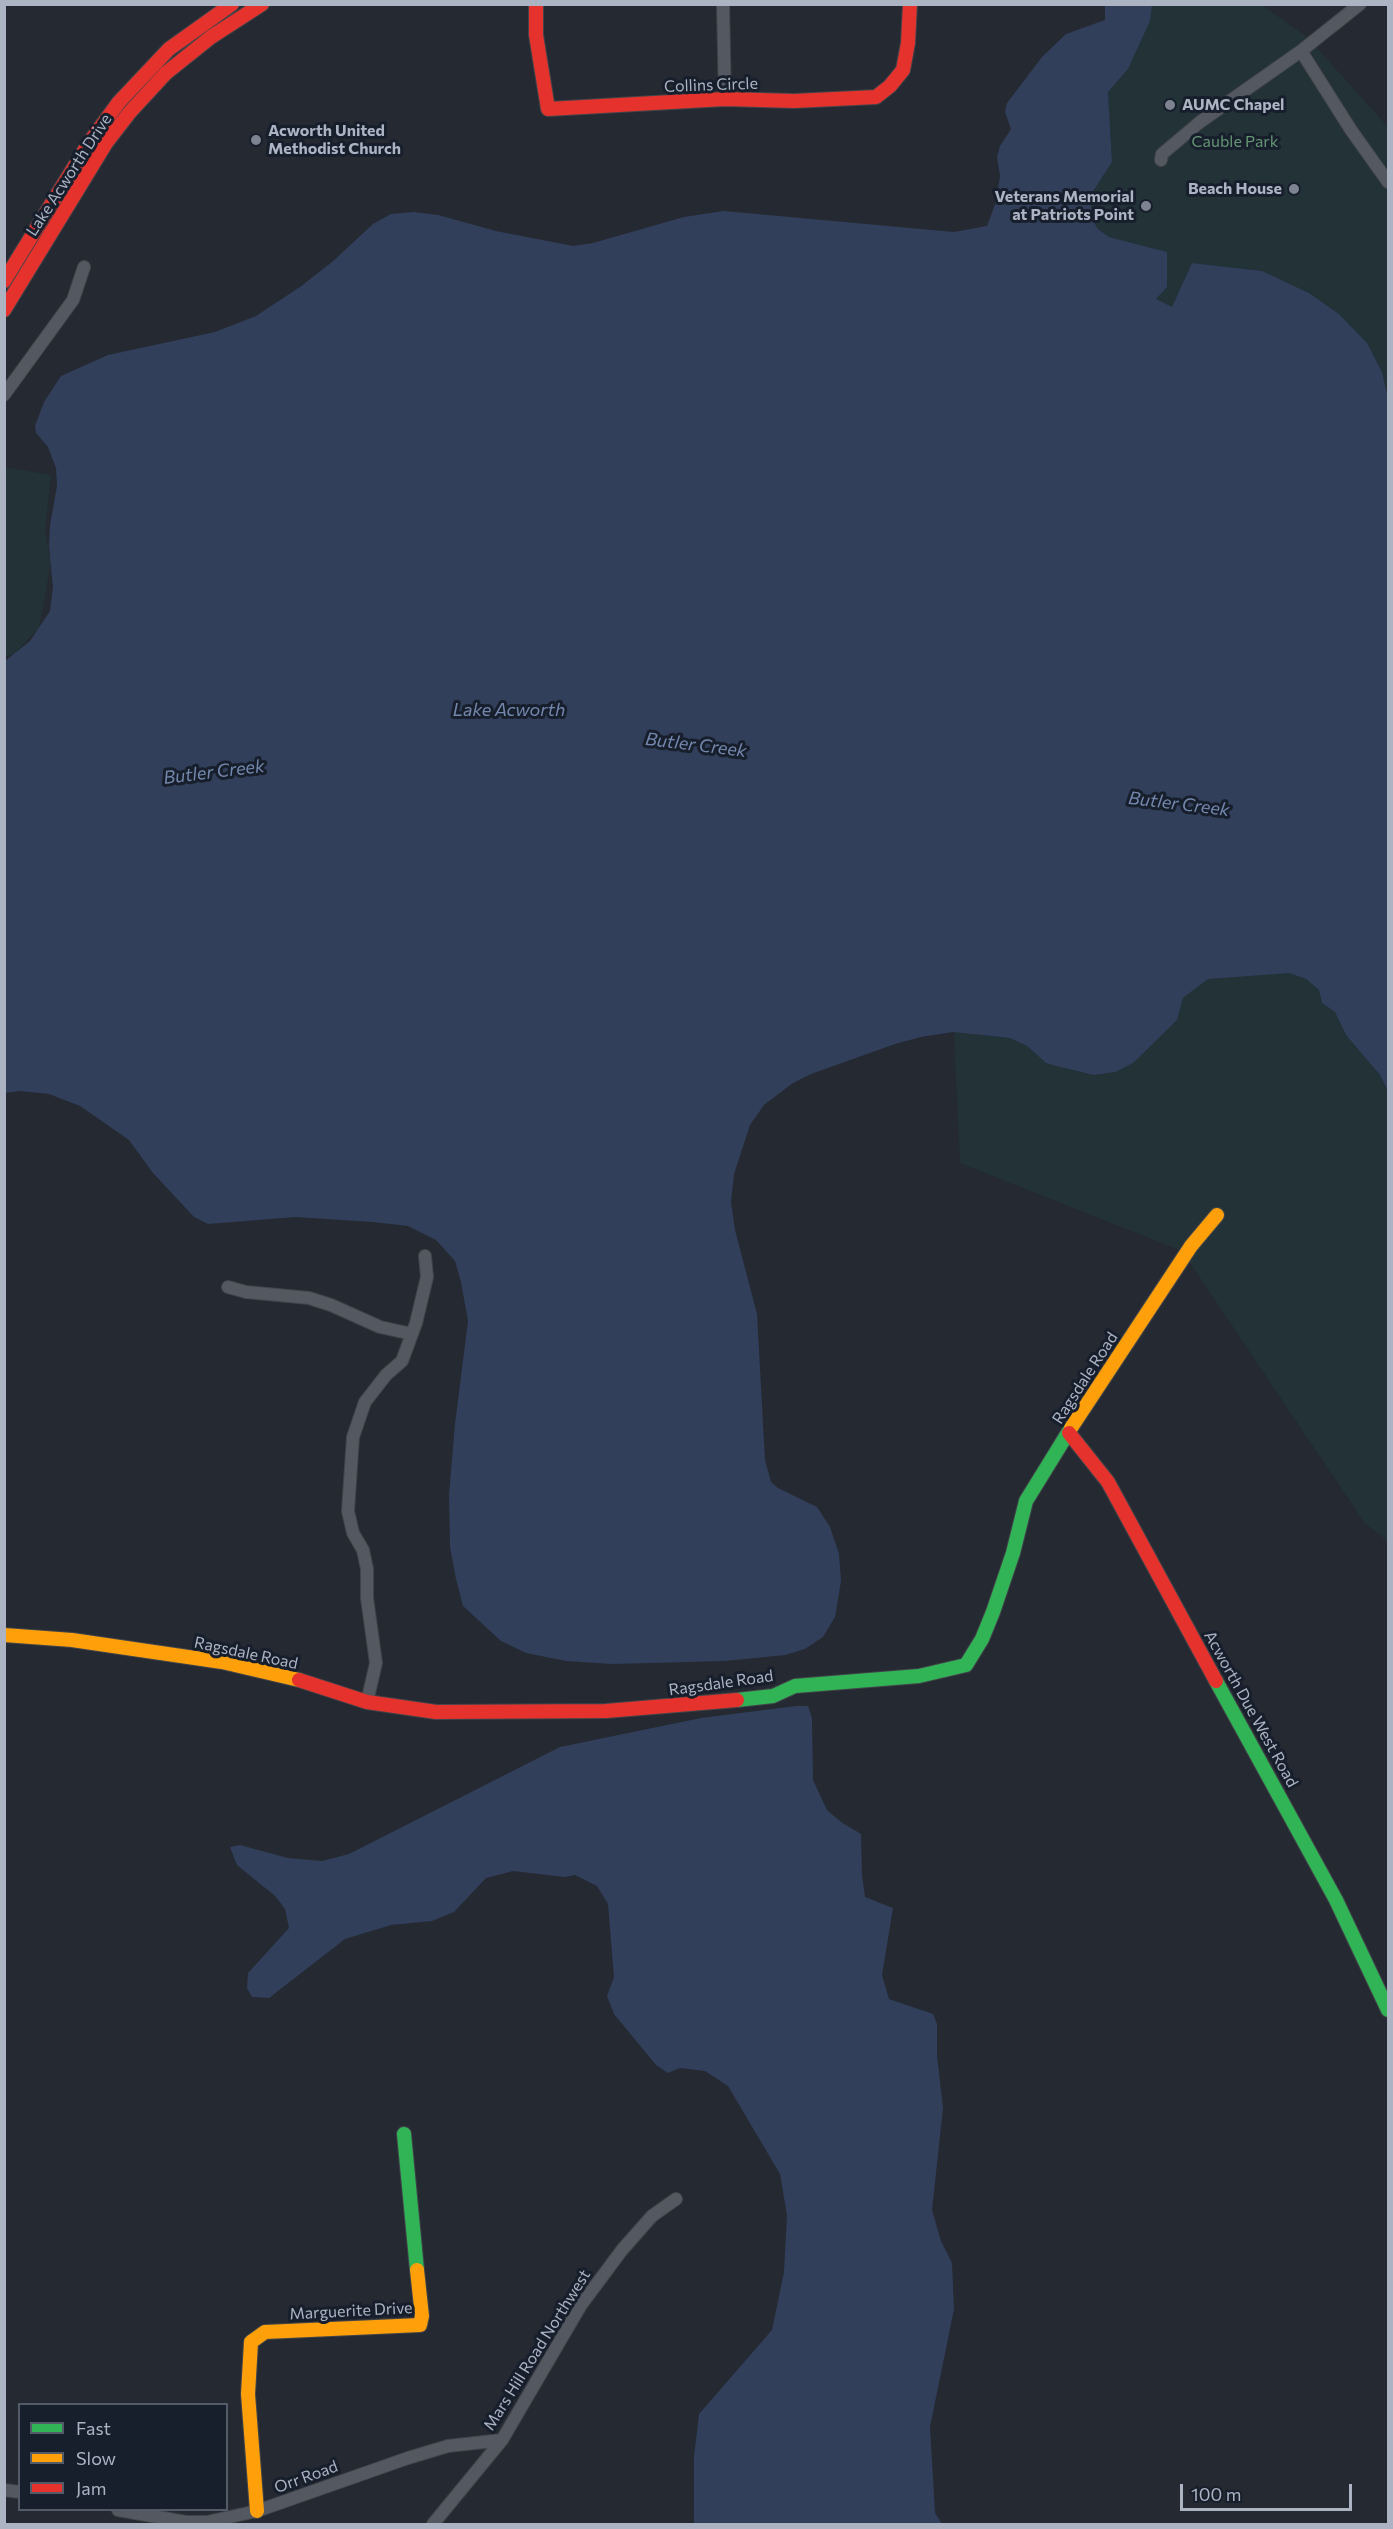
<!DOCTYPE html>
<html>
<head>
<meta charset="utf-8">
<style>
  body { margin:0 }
  #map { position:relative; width:1393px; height:2529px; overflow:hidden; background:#252931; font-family:Commissioner,sans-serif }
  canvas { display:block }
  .frame { position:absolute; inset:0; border:6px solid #acb4c4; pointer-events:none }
  .legend { position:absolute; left:18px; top:2403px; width:210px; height:108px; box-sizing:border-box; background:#181f2c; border:2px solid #535b69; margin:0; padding:8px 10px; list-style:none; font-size:18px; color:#acb4c4 }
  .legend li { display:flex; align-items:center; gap:12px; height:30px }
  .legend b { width:30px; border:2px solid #535b69 }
  .scale { position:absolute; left:1180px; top:2484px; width:172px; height:27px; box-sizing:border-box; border:3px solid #acb4c4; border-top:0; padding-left:8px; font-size:18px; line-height:21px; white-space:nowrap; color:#acb4c4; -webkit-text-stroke:4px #181f2c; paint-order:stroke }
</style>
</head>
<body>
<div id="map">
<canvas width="1393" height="2529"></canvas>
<div class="frame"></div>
<ul class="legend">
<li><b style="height:8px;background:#30b455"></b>Fast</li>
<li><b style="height:8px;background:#ff9f0a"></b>Slow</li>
<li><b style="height:8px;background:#e5322d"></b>Jam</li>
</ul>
<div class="scale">100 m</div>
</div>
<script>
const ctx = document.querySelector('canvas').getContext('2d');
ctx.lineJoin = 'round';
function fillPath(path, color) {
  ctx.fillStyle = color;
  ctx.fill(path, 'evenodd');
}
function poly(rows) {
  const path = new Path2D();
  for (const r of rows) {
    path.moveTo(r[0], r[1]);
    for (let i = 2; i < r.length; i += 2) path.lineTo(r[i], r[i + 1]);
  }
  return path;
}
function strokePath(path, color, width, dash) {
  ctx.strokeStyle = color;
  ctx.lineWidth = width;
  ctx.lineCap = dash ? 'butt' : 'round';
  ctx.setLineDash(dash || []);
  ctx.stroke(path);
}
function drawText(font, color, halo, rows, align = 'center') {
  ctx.font = font + ' Commissioner,sans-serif';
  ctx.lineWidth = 6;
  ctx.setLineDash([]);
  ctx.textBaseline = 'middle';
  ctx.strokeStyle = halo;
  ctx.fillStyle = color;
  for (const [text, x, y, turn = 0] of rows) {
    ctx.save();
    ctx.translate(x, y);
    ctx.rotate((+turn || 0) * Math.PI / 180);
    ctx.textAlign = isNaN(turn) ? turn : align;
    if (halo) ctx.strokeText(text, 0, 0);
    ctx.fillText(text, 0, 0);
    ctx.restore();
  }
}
fillPath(poly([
  [1152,5,1262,5,1307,37,1388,127,1388,398,1382,372,1367,343,1339,314,1309,293,1262,271,1192,263,1172,308,1156,299,1167,252,1109,237,1098,229,1092,219,1090,196,1112,162,1108,92,1128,69,1150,21],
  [5,467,51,475,45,533,51,562,39,628,15,653,5,657],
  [1272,973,1289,973,1306,979,1319,990,1322,1003,1335,1012,1346,1035,1380,1075,1387,1089,1388,1542,1364,1522,1182,1251,960,1163,954,1032,1010,1038,1027,1046,1046,1063,1060,1067,1094,1075,1115,1072,1177,1020,1183,998,1208,979]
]), '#223237');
fillPath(poly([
  [1105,5,1152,5,1150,21,1128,69,1108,92,1112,162,1090,196,1092,219,1098,229,1109,237,1167,252,1167,287,1156,299,1172,307,1192,263,1262,271,1309,293,1339,314,1367,343,1382,372,1388,398,1388,1161,1387,1089,1380,1075,1346,1035,1335,1012,1322,1003,1319,990,1306,979,1289,973,1208,979,1183,998,1177,1020,1133,1063,1115,1072,1094,1075,1060,1067,1046,1063,1027,1046,1010,1038,953,1032,921,1037,895,1044,811,1074,793,1083,764,1105,750,1125,734,1174,731,1202,735,1230,757,1314,765,1460,771,1482,778,1488,817,1507,830,1527,839,1554,841,1581,835,1617,823,1637,805,1649,785,1655,725,1661,612,1664,566,1661,526,1653,501,1641,463,1606,456,1579,450,1547,449,1495,455,1424,468,1321,461,1282,455,1261,436,1240,408,1226,373,1222,295,1217,208,1224,194,1217,153,1173,129,1140,80,1106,49,1094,20,1091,5,1093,5,661,30,641,50,611,53,587,49,546,50,525,57,486,56,468,48,447,36,433,35,426,44,402,61,376,108,355,215,332,256,316,300,287,332,262,373,224,391,214,414,212,438,215,496,231,573,246,593,243,684,217,724,211,954,232,987,226,996,202,1000,176,997,157,1000,146,1011,129,1005,112,1007,103,1042,57,1066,34,1105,20],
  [796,1706,808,1706,812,1718,813,1780,827,1810,841,1822,861,1834,862,1875,865,1897,893,1908,882,1975,889,1999,933,2014,937,2024,937,2055,943,2108,932,2210,941,2241,952,2263,954,2309,930,2427,935,2513,942,2524,694,2524,694,2457,699,2414,772,2330,784,2272,787,2215,780,2174,728,2086,705,2071,680,2068,668,2073,656,2065,614,2014,607,1996,614,1977,608,1904,597,1886,575,1875,565,1877,513,1871,486,1878,454,1912,432,1921,391,1925,345,1939,269,1998,252,1997,247,1988,248,1973,289,1928,285,1909,275,1896,237,1865,230,1847,240,1845,288,1858,322,1861,349,1854,560,1747,701,1718]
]), '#313f5b');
const street = poly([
  [723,4,725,99],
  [1301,51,1351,130,1388,182],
  [1161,160,1162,154,1200,122,1301,51,1360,4],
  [4,395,73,300,84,267],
  [228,1287,246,1292,309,1298,331,1305,380,1327,412,1334],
  [367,1702,376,1663,367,1598,367,1569,363,1550,353,1533,348,1511,353,1437,365,1402,386,1375,402,1361,416,1323,427,1277,425,1256],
  [4,2490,20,2492],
  [118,2510,186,2522,207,2522,257,2511,408,2458,448,2446,502,2440],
  [433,2524,502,2440,581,2305,622,2250,652,2216,676,2199]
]);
const fast = poly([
  [1216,1681,1336,1900,1388,2010],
  [737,1700,773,1696,795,1686,919,1676,966,1665,982,1639,993,1612,1013,1553,1026,1501,1071,1428],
  [404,2134,417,2270]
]);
const slow = poly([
  [1071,1428,1191,1246,1217,1215],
  [4,1635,72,1640,222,1662,299,1680],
  [257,2511,248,2394,251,2342,265,2332,420,2325,422,2316,417,2270]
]);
const jam = poly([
  [536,4,536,35,548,109,725,99,794,101,876,97,890,86,903,70,908,43,910,4],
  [4,281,89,143,119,102,169,49,232,4],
  [4,310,106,143,130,112,166,73,211,37,262,4],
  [1069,1433,1108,1482,1216,1681],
  [299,1680,367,1702,436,1712,606,1711,737,1700]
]);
strokePath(street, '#41444a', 14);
strokePath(fast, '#41444a', 16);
strokePath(slow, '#41444a', 16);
strokePath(jam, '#41444a', 16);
strokePath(street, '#545860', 12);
strokePath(fast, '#30b455', 14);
strokePath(slow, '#ff9f0a', 14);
strokePath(jam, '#e5322d', 14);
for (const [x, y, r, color] of [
  [1170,105,6,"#7d8391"],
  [256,140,6,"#7d8391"],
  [1294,189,6,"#7d8391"],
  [1146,206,6,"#7d8391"]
]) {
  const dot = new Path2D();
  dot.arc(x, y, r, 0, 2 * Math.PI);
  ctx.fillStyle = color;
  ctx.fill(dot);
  strokePath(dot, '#181f2c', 2);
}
drawText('16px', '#acb4c4', '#181f2c', [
  ["Collins Circle",711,85,-2],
  ["Lake Acworth Drive",69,175,-57],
  ["Ragsdale Road",1085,1378,-57],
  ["Ragsdale Road",246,1653,12],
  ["Ragsdale Road",721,1683,-8],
  ["Acworth Due West Road",1251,1709,61],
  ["Marguerite Drive",351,2311,-3],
  ["Mars Hill Road Northwest",537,2350,-58],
  ["Orr Road",306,2477,-20]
]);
drawText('bold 16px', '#acb4c4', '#181f2c', [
  ["AUMC Chapel",1182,105],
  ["Acworth United",268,131],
  ["Methodist Church",268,149],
  ["Beach House",1282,189,"right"],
  ["Veterans Memorial",1134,197,"right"],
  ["at Patriots Point",1134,215,"right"]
], 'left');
drawText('16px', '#649573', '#181f2c', [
  ["Cauble Park",1235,142]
]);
drawText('italic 18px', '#7488ae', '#181f2c', [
  ["Lake Acworth",509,710],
  ["Butler Creek",696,745,7],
  ["Butler Creek",214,772,-7],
  ["Butler Creek",1179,804,7]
]);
</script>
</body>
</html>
